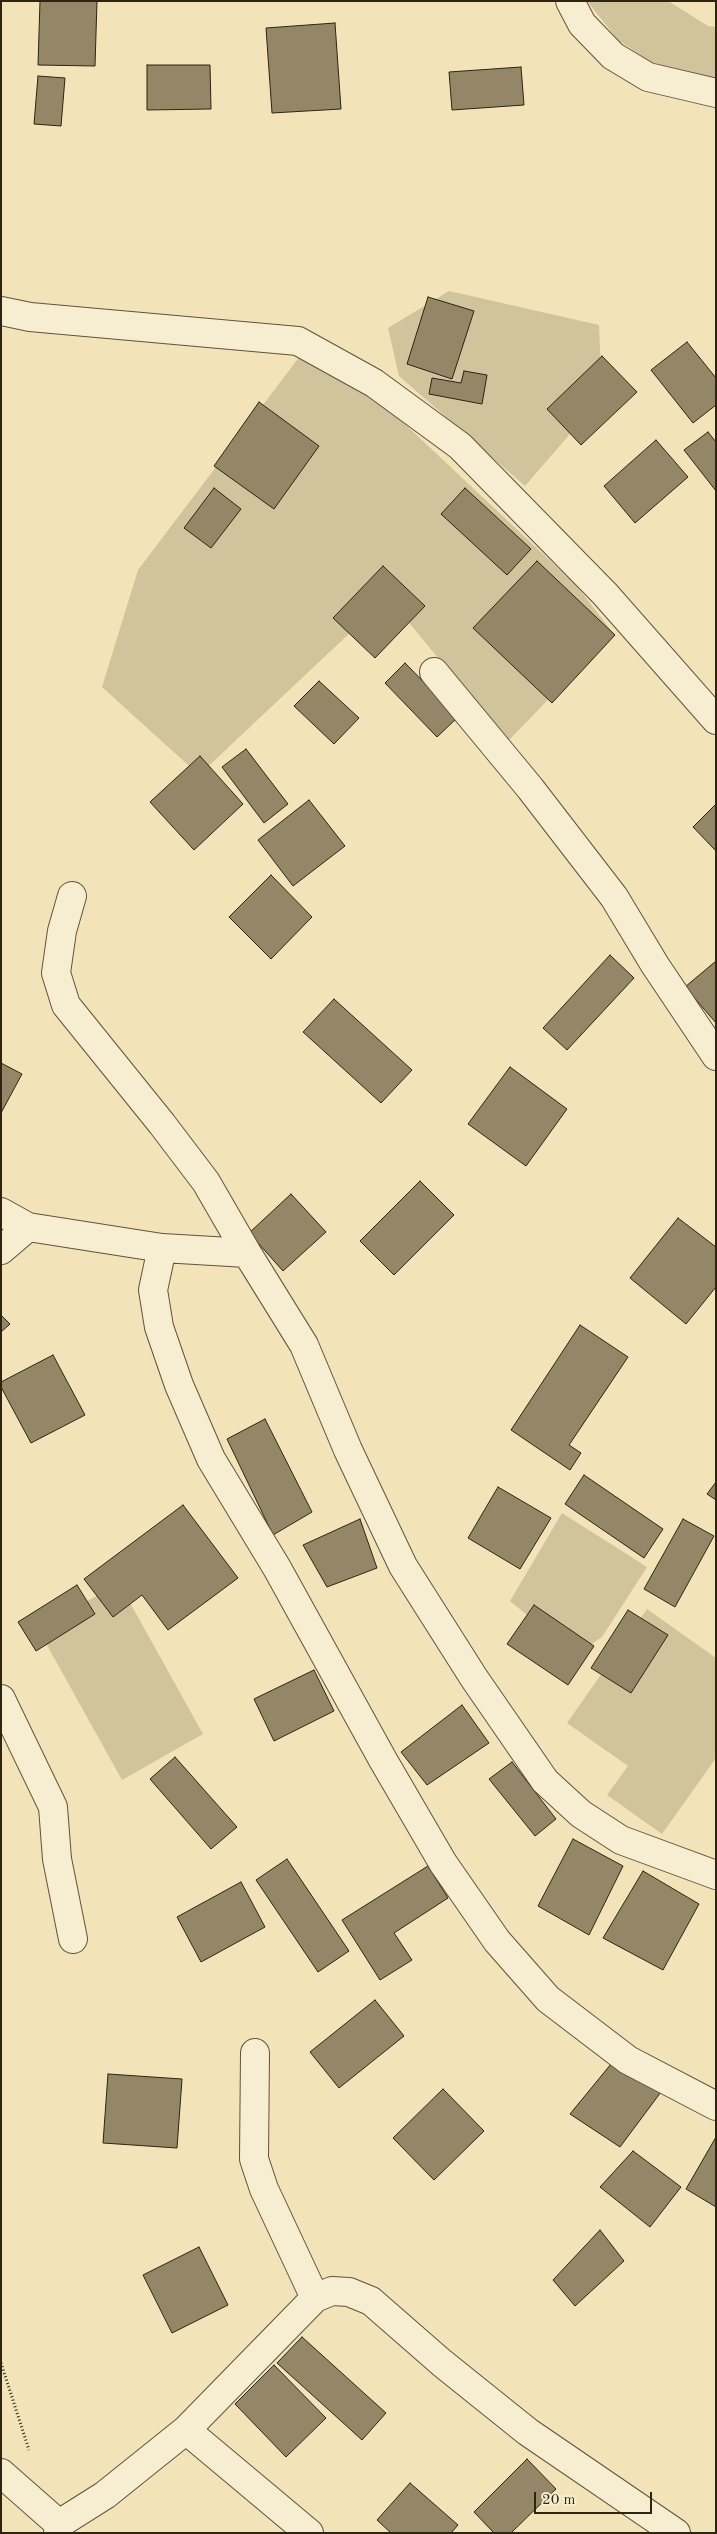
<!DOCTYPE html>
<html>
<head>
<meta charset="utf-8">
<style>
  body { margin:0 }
  #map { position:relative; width:717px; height:2534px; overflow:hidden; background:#f2e4b8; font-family:"Old Standard TT",serif }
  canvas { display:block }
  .frame { position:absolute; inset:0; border:2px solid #2f2312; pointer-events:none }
  .scale { position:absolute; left:534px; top:2492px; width:118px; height:22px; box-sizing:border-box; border:2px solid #2f2312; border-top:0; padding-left:6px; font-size:15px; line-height:18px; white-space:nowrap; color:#2f2312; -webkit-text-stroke:4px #f7edd1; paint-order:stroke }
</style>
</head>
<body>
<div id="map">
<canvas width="717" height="2534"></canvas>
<div class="frame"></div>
<div class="scale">20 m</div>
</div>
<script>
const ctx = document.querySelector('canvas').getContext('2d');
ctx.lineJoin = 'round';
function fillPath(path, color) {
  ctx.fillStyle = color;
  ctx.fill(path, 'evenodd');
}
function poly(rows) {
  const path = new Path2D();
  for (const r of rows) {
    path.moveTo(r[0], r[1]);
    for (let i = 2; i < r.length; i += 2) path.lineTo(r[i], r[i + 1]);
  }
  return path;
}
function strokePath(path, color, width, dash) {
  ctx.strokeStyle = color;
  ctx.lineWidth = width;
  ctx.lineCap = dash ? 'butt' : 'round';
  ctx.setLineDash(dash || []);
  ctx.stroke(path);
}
fillPath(poly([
  [587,1,668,1,708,26,716,27,716,82,706,82,651,62,618,40],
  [449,291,599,325,602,397,525,486,399,376,388,328],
  [303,352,374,395,576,585,613,633,507,742,388,597,199,775,102,687,138,570],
  [562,1513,647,1567,602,1637,575,1655,510,1601],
  [119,1583,203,1734,122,1780,38,1629],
  [647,1609,716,1658,716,1758,662,1834,607,1795,628,1766,567,1723]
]), '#d1c39c');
const building = poly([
  [40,1,97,1,95,66,38,65,40,1],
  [335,23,341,109,272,113,266,28,335,23],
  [147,65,210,65,211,109,147,110,147,65],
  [521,67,524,105,452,110,449,72,521,67],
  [38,76,65,78,61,126,34,124,38,76],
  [428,297,474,311,452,379,407,364,428,297],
  [687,342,716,378,716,405,693,423,651,370,687,342],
  [602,356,637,392,581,445,547,409,602,356],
  [464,371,487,375,482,404,429,394,432,378,461,383,464,371],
  [259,402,319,446,274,509,214,466,259,402],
  [708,432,716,442,716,491,684,450,708,432],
  [656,440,688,477,635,523,604,486,656,440],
  [214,488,241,509,211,548,184,528,214,488],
  [465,488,531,549,507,575,441,514,465,488],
  [537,561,615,635,552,703,473,628,537,561],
  [383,566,425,606,375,658,333,618,383,566],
  [405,663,458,717,437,737,385,683,405,663],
  [319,681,359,718,334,744,294,706,319,681],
  [246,749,288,804,264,823,222,767,246,749],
  [200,756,243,804,194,850,150,802,200,756],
  [309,800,345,846,293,886,258,840,309,800],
  [716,804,716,851,693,827,716,804],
  [271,875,312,917,271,959,229,917,271,875],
  [610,955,634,978,567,1050,543,1028,610,955],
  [716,961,716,1023,685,987,716,961],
  [334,999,412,1070,381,1103,303,1032,334,999],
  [1,1063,22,1074,1,1113,1,1063],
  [510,1067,567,1109,526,1166,468,1124,510,1067],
  [420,1181,454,1215,394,1275,360,1241,420,1181],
  [291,1194,326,1232,283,1271,249,1233,291,1194],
  [678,1218,716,1247,716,1287,686,1324,630,1278,678,1218],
  [1,1315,10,1324,1,1332,1,1315],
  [580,1325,628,1357,569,1445,581,1453,570,1470,511,1430,580,1325],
  [53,1355,85,1415,31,1443,1,1387,1,1382,53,1355],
  [265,1419,312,1512,273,1535,227,1439,265,1419],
  [584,1475,663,1529,644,1558,565,1504,584,1475],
  [716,1482,716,1500,707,1494,716,1482],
  [498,1487,551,1518,520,1569,468,1538,498,1487],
  [183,1505,238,1578,168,1630,142,1595,113,1617,84,1579,183,1505],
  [360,1519,377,1568,327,1587,303,1545,360,1519],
  [683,1519,714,1536,675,1607,644,1589,683,1519],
  [77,1585,95,1614,36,1651,18,1622,77,1585],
  [534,1605,594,1646,568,1685,507,1644,534,1605],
  [628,1610,668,1635,631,1693,591,1668,628,1610],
  [314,1670,334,1711,274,1741,254,1699,314,1670],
  [462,1705,489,1743,427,1785,401,1752,462,1705],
  [175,1757,237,1827,211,1849,150,1779,175,1757],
  [512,1762,556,1819,535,1836,489,1779,512,1762],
  [573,1839,623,1866,589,1935,538,1906,573,1839],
  [287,1859,349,1951,318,1972,256,1880,287,1859],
  [428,1866,448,1898,394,1933,412,1960,380,1980,342,1920,428,1866],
  [643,1871,699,1904,663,1970,603,1938,643,1871],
  [241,1882,265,1927,201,1962,177,1917,241,1882],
  [375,2000,404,2036,339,2088,310,2052,375,2000],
  [616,2058,661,2092,620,2147,570,2114,616,2058],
  [108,2074,182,2079,177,2148,103,2143,108,2074],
  [443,2089,484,2131,434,2180,393,2138,443,2089],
  [716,2137,716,2207,686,2189,716,2137],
  [633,2151,681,2187,650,2227,600,2187,633,2151],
  [600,2230,624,2261,575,2306,553,2280,600,2230],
  [199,2247,228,2305,172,2333,143,2275,199,2247],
  [302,2337,386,2413,362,2440,277,2363,302,2337],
  [274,2365,326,2418,286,2457,235,2404,274,2365],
  [527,2459,556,2489,511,2533,494,2533,474,2512,527,2459],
  [410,2483,458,2525,451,2533,391,2533,377,2520,410,2483]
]);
fillPath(building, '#948768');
strokePath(building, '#2f2312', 1);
const minor = poly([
  [570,1,582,24,613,56,648,77,716,93],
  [1,311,30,317,298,341,374,383,460,446,605,594,716,720],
  [434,672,530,788,614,897,655,965,716,1056],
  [72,896,62,931,56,973,66,1005,162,1124,206,1182,247,1253],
  [1,1212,28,1227,162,1248,247,1253,304,1345,348,1450,403,1566,474,1678,545,1781,581,1814,621,1840,716,1875],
  [162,1248,153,1290,159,1327,179,1385,211,1459,277,1568,383,1760,443,1863,497,1941,548,1999,628,2060,716,2106],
  [1,1250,28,1227],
  [1,1699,53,1807,57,1859,73,1939],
  [255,2053,254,2159,264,2189,315,2298],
  [186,2430,309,2533],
  [1,2473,59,2524,58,2533],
  [59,2524,105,2495,186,2430,315,2298,332,2291,349,2292,371,2301,442,2363,528,2432,676,2533]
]);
strokePath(minor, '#60533c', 30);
strokePath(poly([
  [1,2363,29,2450]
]), '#2f2312', 3, [1, 2.5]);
strokePath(minor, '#f7edd1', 28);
</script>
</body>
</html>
